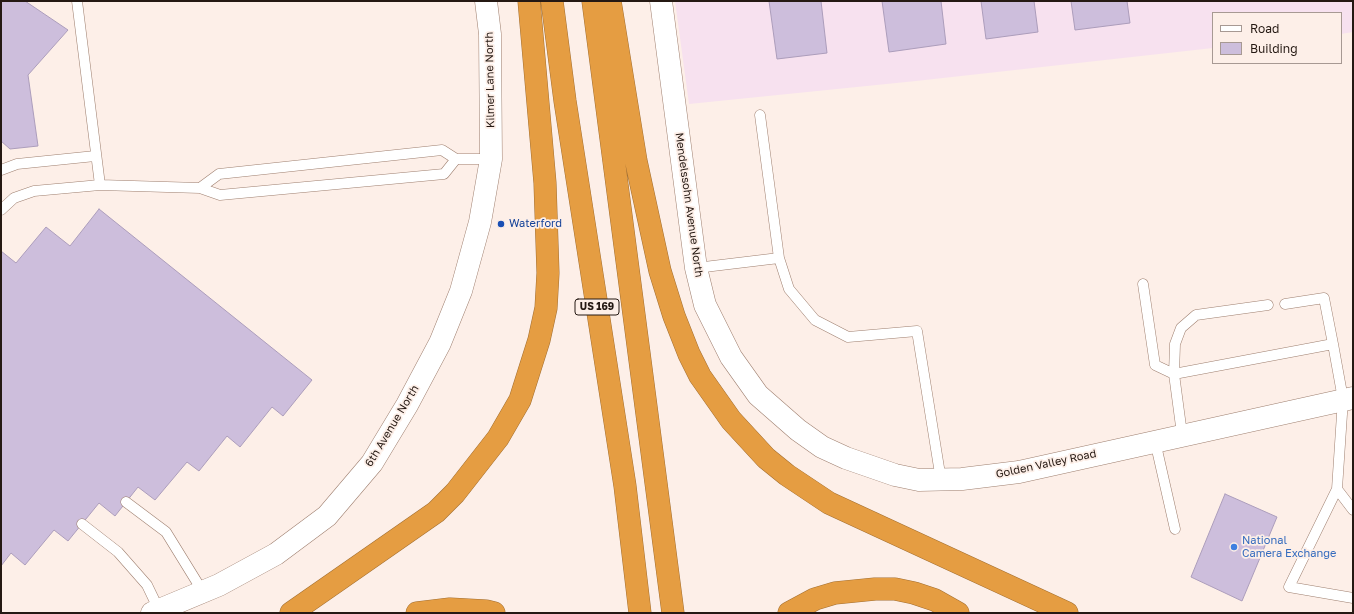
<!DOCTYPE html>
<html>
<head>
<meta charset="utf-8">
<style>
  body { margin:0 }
  #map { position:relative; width:1354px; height:614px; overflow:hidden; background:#fdefe8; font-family:"Golos Text",sans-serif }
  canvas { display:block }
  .frame { position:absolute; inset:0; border:2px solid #251913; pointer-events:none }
  .legend { position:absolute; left:1212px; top:12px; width:130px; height:52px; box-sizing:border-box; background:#fdefe8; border:1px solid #a79993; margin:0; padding:5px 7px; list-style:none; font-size:12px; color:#251913 }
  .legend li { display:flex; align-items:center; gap:8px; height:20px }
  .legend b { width:20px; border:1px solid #a79993 }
</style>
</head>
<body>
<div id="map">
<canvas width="1354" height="614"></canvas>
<div class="frame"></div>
<ul class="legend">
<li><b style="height:5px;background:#fff"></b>Road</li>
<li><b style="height:11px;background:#cdbedc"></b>Building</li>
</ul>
</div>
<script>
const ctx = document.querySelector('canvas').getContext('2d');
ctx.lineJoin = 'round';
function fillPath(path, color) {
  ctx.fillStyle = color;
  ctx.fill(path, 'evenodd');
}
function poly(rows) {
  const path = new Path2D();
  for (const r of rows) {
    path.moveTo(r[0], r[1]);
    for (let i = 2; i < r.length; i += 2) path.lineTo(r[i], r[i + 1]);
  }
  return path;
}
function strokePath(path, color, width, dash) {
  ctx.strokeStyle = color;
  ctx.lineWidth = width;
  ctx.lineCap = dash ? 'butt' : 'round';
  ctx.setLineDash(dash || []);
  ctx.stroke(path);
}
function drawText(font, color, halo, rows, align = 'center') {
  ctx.font = font + ' "Golos Text",sans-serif';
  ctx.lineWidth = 3.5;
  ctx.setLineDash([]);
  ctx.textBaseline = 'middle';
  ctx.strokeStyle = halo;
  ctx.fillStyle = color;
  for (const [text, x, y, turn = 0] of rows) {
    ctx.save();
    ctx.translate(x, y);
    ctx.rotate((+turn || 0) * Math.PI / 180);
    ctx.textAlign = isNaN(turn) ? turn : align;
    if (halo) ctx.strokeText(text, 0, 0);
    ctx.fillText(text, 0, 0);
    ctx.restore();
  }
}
fillPath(poly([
  [675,1,1353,1,1353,32,1341,34,1341,13,1213,13,1213,48,916,81,689,104]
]), '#f7e1ef');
const building = poly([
  [1,1,25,1,68,30,28,75,38,146,10,149,1,141,1,1],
  [769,1,821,1,827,53,777,59,769,1],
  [882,1,941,1,946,44,889,52,882,1],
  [981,1,1034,1,1038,32,986,39,981,1],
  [1071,1,1127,1,1130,23,1075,30,1071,1],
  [99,209,312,380,283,416,272,407,240,447,227,436,199,471,187,462,155,500,138,487,115,516,99,503,68,541,54,530,25,565,11,553,1,566,1,251,16,263,46,227,70,246,99,209],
  [1225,494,1277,517,1242,601,1191,577,1225,494]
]);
fillPath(building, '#cdbedc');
strokePath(building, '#ac9dbb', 1);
const lane = poly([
  [77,1,100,185,200,188,220,195,444,174,456,159],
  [1,170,17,164,95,156],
  [200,188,219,174,442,150,456,159,491,159],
  [1,210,14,198,34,191,100,185],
  [779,258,789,289,815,320,848,337,917,331,941,480],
  [696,268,779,258,760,115],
  [1143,284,1155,365,1174,374,1175,344,1181,328,1196,315,1268,305],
  [1285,304,1324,298,1333,344],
  [1182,434,1174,374,1333,344,1343,399,1337,489,1289,587,1353,598],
  [1155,441,1175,529],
  [1337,489,1353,510],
  [126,502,166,532,203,592],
  [82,524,118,552,147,585,159,610]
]);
const secondary = poly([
  [661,1,696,268,705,305,731,357,758,395,798,430,822,447,846,458,895,475,919,480,962,479,1019,472,1353,398],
  [152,613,219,585,276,554,327,516,372,463,407,405,440,343,461,291,480,222,491,159,490,34,486,1]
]);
const highway = poly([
  [552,1,565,101,625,486,640,613],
  [593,1,673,613],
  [610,1,636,161,660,271,674,316,689,354,700,376,731,420,766,458,787,475,829,503,1067,613],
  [291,613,436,512,455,493,498,438,520,400,539,340,546,308,548,273,545,183,529,1],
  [417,613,450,609,486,611,494,613],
  [789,613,815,599,835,593,875,589,895,589,914,593,935,600,958,613]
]);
strokePath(lane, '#9e7f6f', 11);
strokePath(secondary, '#9e7f6f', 23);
strokePath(highway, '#a26f32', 23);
strokePath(lane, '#fff', 10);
strokePath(secondary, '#fff', 22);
strokePath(highway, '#e59d42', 22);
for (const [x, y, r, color] of [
  [501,224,4,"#1a4fb4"],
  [1234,547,4,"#3f7fe0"]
]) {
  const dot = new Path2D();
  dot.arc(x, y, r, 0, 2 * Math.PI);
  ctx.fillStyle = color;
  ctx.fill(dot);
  strokePath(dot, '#fdefe8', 1.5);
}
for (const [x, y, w] of [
  [597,307,44]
]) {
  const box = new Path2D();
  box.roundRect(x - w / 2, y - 8, w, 16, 3);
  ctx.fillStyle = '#fdefe8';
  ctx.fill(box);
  strokePath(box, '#251913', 1);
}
drawText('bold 10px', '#251913', null, [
  ["US 169",597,307]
]);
drawText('11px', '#251913', '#fdefe8', [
  ["Kilmer Lane North",490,80,-91],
  ["Mendelssohn Avenue North",689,205,82],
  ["6th Avenue North",392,426,-59],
  ["Golden Valley Road",1046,464,-12]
]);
drawText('11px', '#164399', '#fdefe8', [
  ["Waterford",509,224]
], 'left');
drawText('11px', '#366cbe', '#fdefe8', [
  ["National",1242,541],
  ["Camera Exchange",1242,554]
], 'left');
</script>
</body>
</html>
